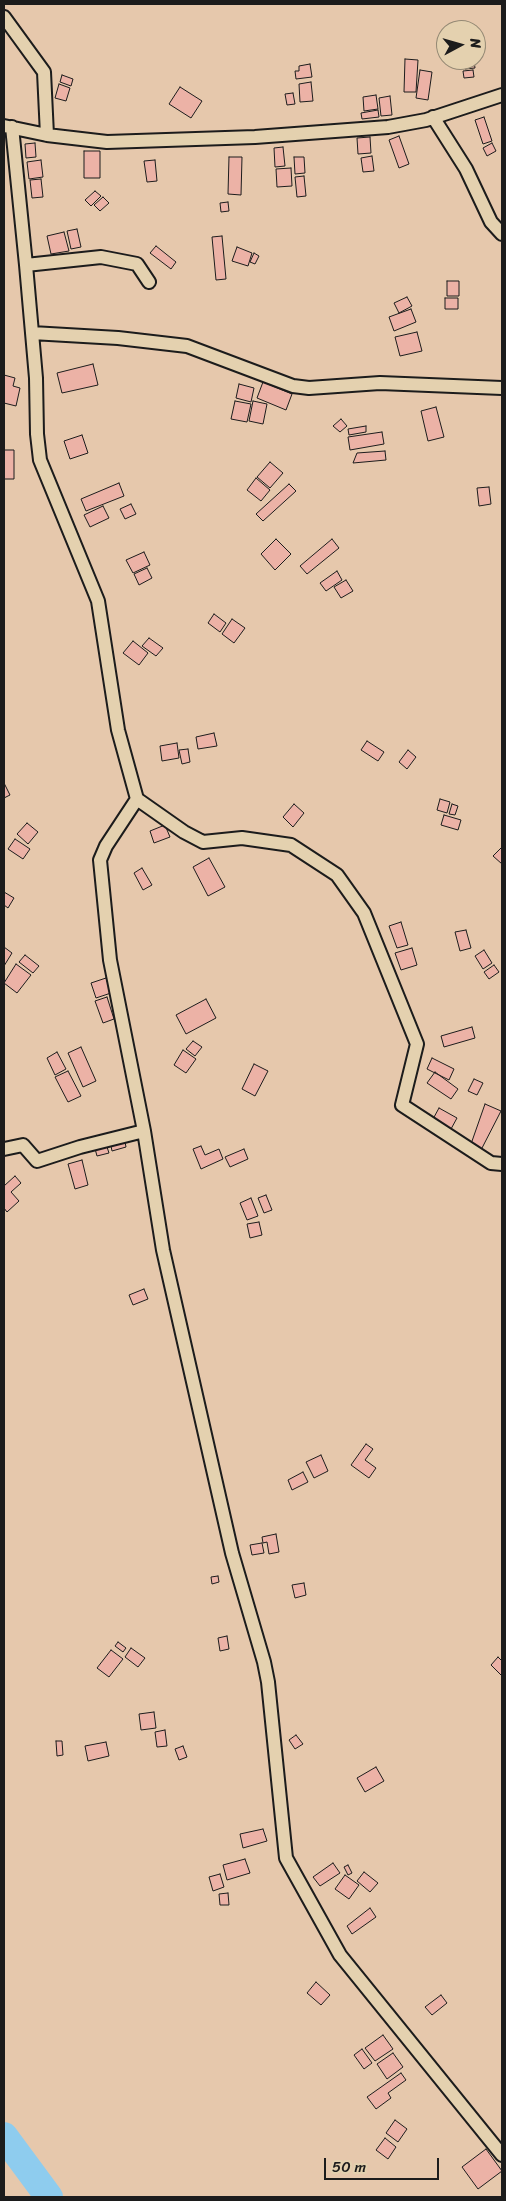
<!DOCTYPE html>
<html>
<head>
<meta charset="utf-8">
<style>
  body { margin:0 }
  #map { position:relative; width:506px; height:2201px; overflow:hidden; background:#e6c8ac; font-family:Sriracha,sans-serif }
  canvas { display:block }
  .frame { position:absolute; inset:0; border:5px solid #1c1c1c; pointer-events:none }
  .north { position:absolute; left:436px; top:20px; width:50px; height:50px; box-sizing:border-box; background:#e4d1af; border:1px solid #948974; border-radius:50%; rotate:84deg; font-size:14px; font-weight:700; line-height:20px; text-align:center; color:#1c1c1c }
  .north::after { content:''; display:block; margin:auto; width:18px; height:22px; background:#1c1c1c; clip-path:polygon(50% 0,100% 100%,50% 72%,0 100%) }
  .scale { position:absolute; left:324px; top:2158px; width:115px; height:22px; box-sizing:border-box; border:2px solid #1c1c1c; border-top:0; padding-left:6px; font-size:15px; line-height:18px; white-space:nowrap; color:#1c1c1c; -webkit-text-stroke:4px #e4d1af; paint-order:stroke }
</style>
</head>
<body>
<div id="map">
<canvas width="506" height="2201"></canvas>
<div class="frame"></div>
<div class="north">N</div>
<div class="scale">50 m</div>
</div>
<script>
const ctx = document.querySelector('canvas').getContext('2d');
ctx.lineJoin = 'round';
function poly(rows) {
  const path = new Path2D();
  for (const r of rows) {
    path.moveTo(r[0], r[1]);
    for (let i = 2; i < r.length; i += 2) path.lineTo(r[i], r[i + 1]);
  }
  return path;
}
function strokePath(path, color, width, dash) {
  ctx.strokeStyle = color;
  ctx.lineWidth = width;
  ctx.lineCap = dash ? 'butt' : 'round';
  ctx.setLineDash(dash || []);
  ctx.stroke(path);
}
function fillPath(path, color) {
  ctx.fillStyle = color;
  ctx.fill(path, 'evenodd');
}
strokePath(poly([
  [4,2136,49,2197]
]), '#8eccee', 28);
const building = poly([
  [405,59,418,60,416,92,404,92,405,59],
  [474,61,475,68,465,69,464,63,474,61],
  [310,64,312,77,296,79,295,71,299,71,299,66,310,64],
  [420,70,432,72,428,100,416,98,420,70],
  [473,70,474,77,464,78,463,71,473,70],
  [62,75,73,79,71,86,60,82,62,75],
  [311,82,313,101,300,102,299,84,311,82],
  [59,84,70,88,66,101,55,98,59,84],
  [180,87,202,101,191,118,169,104,180,87],
  [293,93,295,104,287,105,285,94,293,93],
  [376,95,378,109,364,111,363,97,376,95],
  [390,96,392,115,381,116,379,98,390,96],
  [378,110,379,117,362,119,361,113,378,110],
  [484,117,492,141,483,144,475,120,484,117],
  [399,136,409,164,399,168,389,140,399,136],
  [370,137,371,153,358,154,357,138,370,137],
  [35,143,36,157,26,158,25,144,35,143],
  [492,143,496,151,487,156,483,148,492,143],
  [283,147,285,166,275,167,274,148,283,147],
  [84,151,100,151,100,178,84,178,84,151],
  [372,156,374,171,363,172,361,158,372,156],
  [229,157,242,157,241,195,228,194,229,157],
  [294,157,304,157,305,173,295,174,294,157],
  [41,160,43,177,29,179,27,162,41,160],
  [155,160,157,181,147,182,144,161,155,160],
  [291,168,292,186,277,187,276,169,291,168],
  [304,176,306,196,297,197,295,177,304,176],
  [41,179,43,197,32,198,30,180,41,179],
  [95,191,101,196,91,206,85,200,95,191],
  [103,197,109,203,100,211,94,205,103,197],
  [228,202,229,211,221,212,220,203,228,202],
  [77,229,81,247,71,249,67,231,77,229],
  [64,232,69,251,51,254,47,236,64,232],
  [222,236,226,279,216,280,212,237,222,236],
  [156,246,176,262,171,269,150,253,156,246],
  [237,247,252,253,248,266,232,261,237,247],
  [254,253,259,256,255,264,250,262,254,253],
  [447,281,459,281,459,296,447,296,447,281],
  [407,297,412,306,399,313,394,303,407,297],
  [445,298,458,298,458,309,445,309,445,298],
  [411,309,416,322,394,331,389,317,411,309],
  [417,332,422,351,400,356,395,337,417,332],
  [93,364,98,385,62,393,57,373,93,364],
  [4,375,15,378,13,386,20,388,16,406,4,403,4,375],
  [263,382,292,394,286,410,257,398,263,382],
  [239,384,254,388,251,402,236,398,239,384],
  [235,401,251,404,247,422,231,419,235,401],
  [253,401,267,404,263,424,249,421,253,401],
  [436,407,444,437,428,441,421,411,436,407],
  [341,419,347,426,340,432,333,426,341,419],
  [366,426,366,432,349,435,348,429,366,426],
  [382,432,384,444,350,450,348,437,382,432],
  [82,435,88,453,70,459,64,441,82,435],
  [4,450,14,450,14,479,4,479,4,450],
  [385,451,386,460,353,463,357,453,385,451],
  [270,462,283,473,270,488,257,477,270,462],
  [256,478,270,490,261,501,247,490,256,478],
  [119,483,124,496,86,511,81,499,119,483],
  [289,484,296,491,263,521,256,514,289,484],
  [489,487,491,504,479,506,477,488,489,487],
  [131,504,136,514,125,519,120,509,131,504],
  [103,506,109,518,90,527,84,515,103,506],
  [276,539,291,554,275,570,261,554,276,539],
  [332,539,339,548,307,574,300,566,332,539],
  [144,552,150,565,133,573,126,560,144,552],
  [147,568,152,578,139,585,134,574,147,568],
  [337,571,342,580,326,591,320,583,337,571],
  [346,580,353,591,341,598,334,587,346,580],
  [214,614,226,623,220,632,208,623,214,614],
  [232,619,245,628,234,643,222,634,232,619],
  [149,638,163,648,156,656,142,646,149,638],
  [133,641,148,653,139,665,123,653,133,641],
  [214,733,217,746,198,749,196,737,214,733],
  [367,741,384,752,378,761,361,750,367,741],
  [177,743,179,758,162,761,160,746,177,743],
  [188,749,190,762,182,764,179,750,188,749],
  [408,750,416,757,407,769,399,762,408,750],
  [4,783,10,795,4,798,4,783],
  [440,799,450,802,447,813,437,810,440,799],
  [294,804,304,813,293,827,283,817,294,804],
  [452,804,458,806,455,815,449,814,452,804],
  [444,815,461,820,458,830,441,825,444,815],
  [27,823,38,832,28,844,17,834,27,823],
  [165,825,170,837,154,843,150,831,165,825],
  [15,839,30,849,23,859,8,849,15,839],
  [502,847,502,864,493,856,502,847],
  [209,858,225,887,208,896,193,867,209,858],
  [142,868,152,885,143,890,134,873,142,868],
  [4,892,14,898,8,908,4,905,4,892],
  [401,922,408,945,397,948,389,926,401,922],
  [466,930,471,948,460,951,455,932,466,930],
  [4,947,12,953,4,966,4,947],
  [412,948,417,965,401,970,395,953,412,948],
  [484,950,492,963,483,969,475,956,484,950],
  [25,955,39,966,33,973,19,962,25,955],
  [16,964,31,975,17,993,4,983,16,964],
  [494,965,499,972,489,979,484,972,494,965],
  [106,978,111,993,96,998,91,983,106,978],
  [107,997,114,1019,103,1023,95,1001,107,997],
  [206,999,216,1018,186,1034,176,1015,206,999],
  [472,1027,475,1038,444,1047,441,1036,472,1027],
  [193,1041,202,1047,195,1056,186,1049,193,1041],
  [81,1047,96,1081,83,1087,68,1053,81,1047],
  [183,1050,196,1059,186,1073,174,1065,183,1050],
  [57,1052,66,1069,55,1075,47,1058,57,1052],
  [432,1058,454,1069,449,1080,427,1069,432,1058],
  [254,1064,268,1071,255,1096,242,1089,254,1064],
  [68,1071,81,1096,68,1102,55,1077,68,1071],
  [435,1072,458,1089,451,1099,427,1083,435,1072],
  [474,1079,483,1083,477,1095,468,1091,474,1079],
  [485,1104,501,1111,481,1150,471,1144,485,1104],
  [439,1108,457,1118,451,1129,433,1119,439,1108],
  [124,1137,126,1147,112,1151,110,1141,124,1137],
  [105,1141,109,1153,97,1156,94,1145,105,1141],
  [201,1146,205,1155,219,1149,223,1159,201,1169,193,1149,201,1146],
  [244,1149,248,1159,230,1167,225,1157,244,1149],
  [82,1160,88,1185,75,1189,68,1164,82,1160],
  [15,1176,21,1183,11,1192,19,1201,7,1212,4,1208,4,1186,15,1176],
  [266,1195,272,1210,264,1213,258,1198,266,1195],
  [251,1198,258,1216,247,1220,240,1203,251,1198],
  [259,1222,262,1235,250,1238,247,1224,259,1222],
  [144,1289,148,1299,133,1305,129,1295,144,1289],
  [366,1444,373,1449,365,1460,376,1468,369,1478,351,1465,366,1444],
  [321,1455,328,1471,314,1478,306,1462,321,1455],
  [303,1472,308,1482,292,1490,288,1480,303,1472],
  [276,1534,279,1552,269,1554,267,1542,263,1543,262,1537,276,1534],
  [262,1543,264,1553,252,1555,250,1545,262,1543],
  [218,1576,219,1582,212,1584,211,1577,218,1576],
  [304,1583,306,1595,295,1598,292,1585,304,1583],
  [227,1636,229,1649,220,1651,218,1638,227,1636],
  [118,1642,126,1648,123,1652,115,1646,118,1642],
  [131,1648,145,1658,138,1667,125,1657,131,1648],
  [111,1650,123,1659,109,1677,97,1668,111,1650],
  [498,1657,502,1661,502,1676,491,1665,498,1657],
  [154,1712,156,1728,141,1730,139,1714,154,1712],
  [165,1730,167,1746,157,1747,155,1732,165,1730],
  [296,1735,303,1744,295,1749,289,1740,296,1735],
  [56,1741,62,1741,63,1755,57,1756,56,1741],
  [106,1742,109,1756,88,1761,85,1746,106,1742],
  [183,1746,187,1757,179,1760,175,1749,183,1746],
  [376,1767,384,1781,365,1792,357,1778,376,1767],
  [263,1829,267,1841,243,1848,240,1834,263,1829],
  [245,1859,250,1873,227,1880,223,1865,245,1859],
  [333,1863,340,1873,320,1886,313,1877,333,1863],
  [348,1865,352,1873,348,1875,344,1867,348,1865],
  [364,1872,378,1883,370,1892,357,1881,364,1872],
  [220,1874,224,1887,213,1891,209,1877,220,1874],
  [345,1875,359,1885,349,1899,335,1889,345,1875],
  [228,1893,229,1905,220,1905,219,1894,228,1893],
  [370,1908,376,1917,352,1934,347,1926,370,1908],
  [316,1982,330,1995,321,2005,307,1993,316,1982],
  [441,1995,447,2003,432,2015,425,2007,441,1995],
  [383,2035,393,2049,375,2061,365,2048,383,2035],
  [362,2049,372,2063,364,2069,354,2055,362,2049],
  [393,2053,403,2067,387,2079,377,2064,393,2053],
  [401,2073,406,2080,388,2093,391,2098,376,2109,367,2097,401,2073],
  [395,2120,407,2129,398,2142,386,2133,395,2120],
  [385,2138,396,2147,388,2159,376,2150,385,2138],
  [486,2149,502,2171,478,2189,462,2167,486,2149]
]);
fillPath(building, '#ecb2a6');
strokePath(building, '#1c1c1c', 1);
const street = poly([
  [4,17,44,72,47,135],
  [433,117,466,169,491,222,502,234],
  [4,126,47,135,107,142,255,137,388,127,426,120,502,95],
  [12,127,26,265,36,378,37,434,40,460,98,601,118,730,137,799,184,832,203,842,242,838,291,845,337,875,364,913,417,1044,402,1105,491,1163,502,1164],
  [26,265,101,257,137,264,149,282],
  [32,333,118,338,187,346,293,386,309,388,380,383,502,388],
  [137,799,106,846,100,860,110,960,144,1131,163,1250,232,1553,264,1662,268,1682,286,1858,340,1955,502,2155],
  [4,1149,23,1145,37,1161,80,1147,144,1131]
]);
strokePath(street, '#1c1c1c', 16);
strokePath(street, '#e4d1af', 12);
</script>
</body>
</html>
